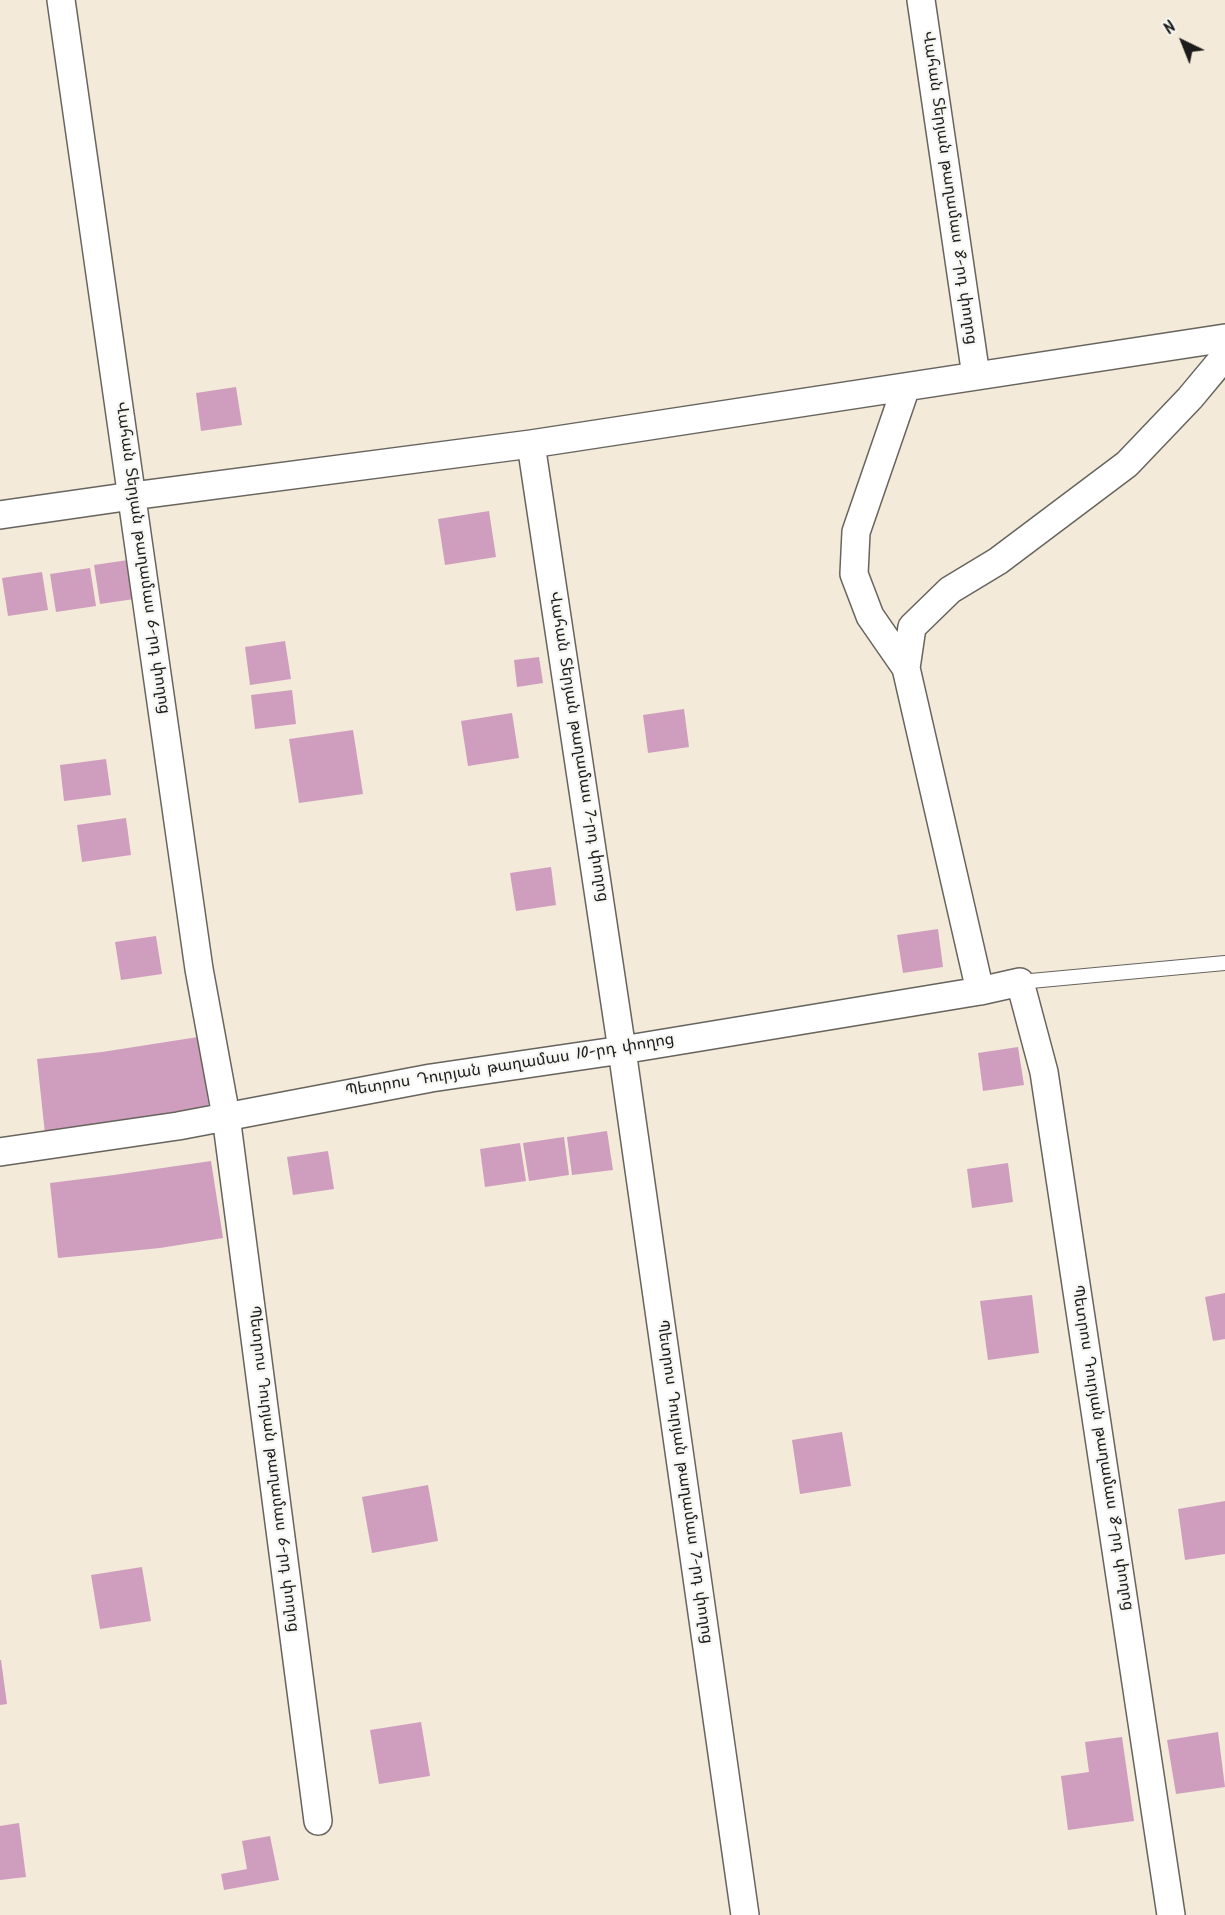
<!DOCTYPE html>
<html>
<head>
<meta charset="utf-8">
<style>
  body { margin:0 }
  #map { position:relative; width:1225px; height:1915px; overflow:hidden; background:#f3ead9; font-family:Kalam,sans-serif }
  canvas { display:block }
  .north { position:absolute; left:1153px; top:12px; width:60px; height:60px; -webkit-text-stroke:4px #f6f6f2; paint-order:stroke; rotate:317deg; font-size:16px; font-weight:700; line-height:24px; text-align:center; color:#1c1c1c }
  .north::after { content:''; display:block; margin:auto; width:21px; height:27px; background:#1c1c1c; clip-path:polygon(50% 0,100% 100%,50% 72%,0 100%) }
</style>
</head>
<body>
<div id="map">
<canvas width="1225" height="1915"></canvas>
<div class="north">N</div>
</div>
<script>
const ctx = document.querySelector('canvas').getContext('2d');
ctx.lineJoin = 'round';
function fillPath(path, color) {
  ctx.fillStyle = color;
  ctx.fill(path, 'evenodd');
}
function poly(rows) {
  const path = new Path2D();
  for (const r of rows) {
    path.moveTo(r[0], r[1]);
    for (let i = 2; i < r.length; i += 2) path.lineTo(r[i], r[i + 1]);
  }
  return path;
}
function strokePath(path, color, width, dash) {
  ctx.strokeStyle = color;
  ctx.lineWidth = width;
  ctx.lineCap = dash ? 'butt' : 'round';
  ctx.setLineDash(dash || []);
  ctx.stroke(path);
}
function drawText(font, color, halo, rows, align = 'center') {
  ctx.font = font + ' Kalam,"Noto Sans Armenian",sans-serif';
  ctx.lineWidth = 4.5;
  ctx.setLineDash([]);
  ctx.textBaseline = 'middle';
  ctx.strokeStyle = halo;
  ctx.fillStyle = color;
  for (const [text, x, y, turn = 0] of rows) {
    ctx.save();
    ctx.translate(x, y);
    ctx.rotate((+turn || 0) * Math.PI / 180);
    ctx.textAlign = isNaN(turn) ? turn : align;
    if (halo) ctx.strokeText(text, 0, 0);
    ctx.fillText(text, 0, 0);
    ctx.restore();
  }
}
fillPath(poly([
  [236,387,242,425,201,431,196,393],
  [489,511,496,557,445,565,438,519],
  [135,559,141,598,100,604,94,565],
  [90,568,96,606,56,612,50,574],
  [42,572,48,610,8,616,2,578],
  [285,641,291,679,250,685,245,647],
  [539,657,543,683,517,687,514,660],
  [292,690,296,724,255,729,251,695],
  [684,709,689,747,648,753,643,715],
  [512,713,519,758,468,766,461,721],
  [353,730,363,794,299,803,289,739],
  [106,759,111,795,64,801,60,765],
  [126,818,131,855,82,862,77,825],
  [551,867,556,905,516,911,510,873],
  [938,929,943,967,903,973,897,935],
  [156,936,162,974,121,980,115,942],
  [198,1037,210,1114,45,1134,37,1059,102,1052],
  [1018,1047,1024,1085,983,1091,978,1053],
  [607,1131,613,1170,572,1175,567,1137],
  [564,1137,569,1175,529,1181,523,1143],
  [520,1143,526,1181,485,1187,480,1149],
  [328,1151,334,1189,293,1195,287,1157],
  [211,1161,223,1238,160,1248,58,1258,50,1183,114,1175],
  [1008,1163,1013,1202,972,1208,967,1169],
  [1225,1293,1225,1339,1213,1341,1205,1297],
  [1032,1295,1039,1353,988,1360,980,1301],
  [842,1432,851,1486,800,1494,792,1440],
  [428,1485,438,1541,372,1553,362,1497],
  [1225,1501,1225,1554,1185,1560,1178,1509],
  [142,1567,151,1621,100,1629,91,1575],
  [0,1660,1,1660,7,1704,0,1705],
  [421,1722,430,1776,379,1784,370,1730],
  [1218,1732,1225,1787,1176,1794,1167,1740],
  [1122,1737,1134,1821,1068,1830,1061,1776,1089,1772,1085,1742],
  [19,1823,26,1877,0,1880,0,1826],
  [270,1836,279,1880,224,1890,221,1874,247,1869,242,1841]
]), '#cf9ebe');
const lane = poly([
  [1020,982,1225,963]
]);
const street = poly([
  [61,0,199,969,226,1116,318,1821],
  [921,0,976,376],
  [906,387,856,532,854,574,870,616,906,668],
  [531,444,622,1050,745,1915],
  [0,515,132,496,531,444,1225,338],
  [980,991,906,668,912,627,950,590,998,561,1127,464,1190,398,1225,356],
  [0,1152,178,1126,431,1078,622,1050,980,991,1020,982,1044,1072,1171,1915]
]);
strokePath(lane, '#67645e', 16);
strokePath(street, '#67645e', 30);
strokePath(lane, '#fff', 14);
strokePath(street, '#fff', 27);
drawText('16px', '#1c1c1c', '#f6f6f2', [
  ["Վահան Տերյան թաղամաս 8-րդ փողոց",948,188,82],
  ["Վահան Տերյան թաղամաս 6-րդ փողոց",141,558,82],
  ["Վահան Տերյան թաղամաս 7-րդ փողոց",577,747,81],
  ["Պետրոս Դուրյան թաղամաս 10-րդ փողոց",510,1067,-9],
  ["Պետրոս Դուրյան թաղամաս 8-րդ փողոց",1101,1448,81],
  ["Պետրոս Դուրյան թաղամաս 6-րդ փողոց",272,1469,83],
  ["Պետրոս Դուրյան թաղամաս 7-րդ փողոց",683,1482,82]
]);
</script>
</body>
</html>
